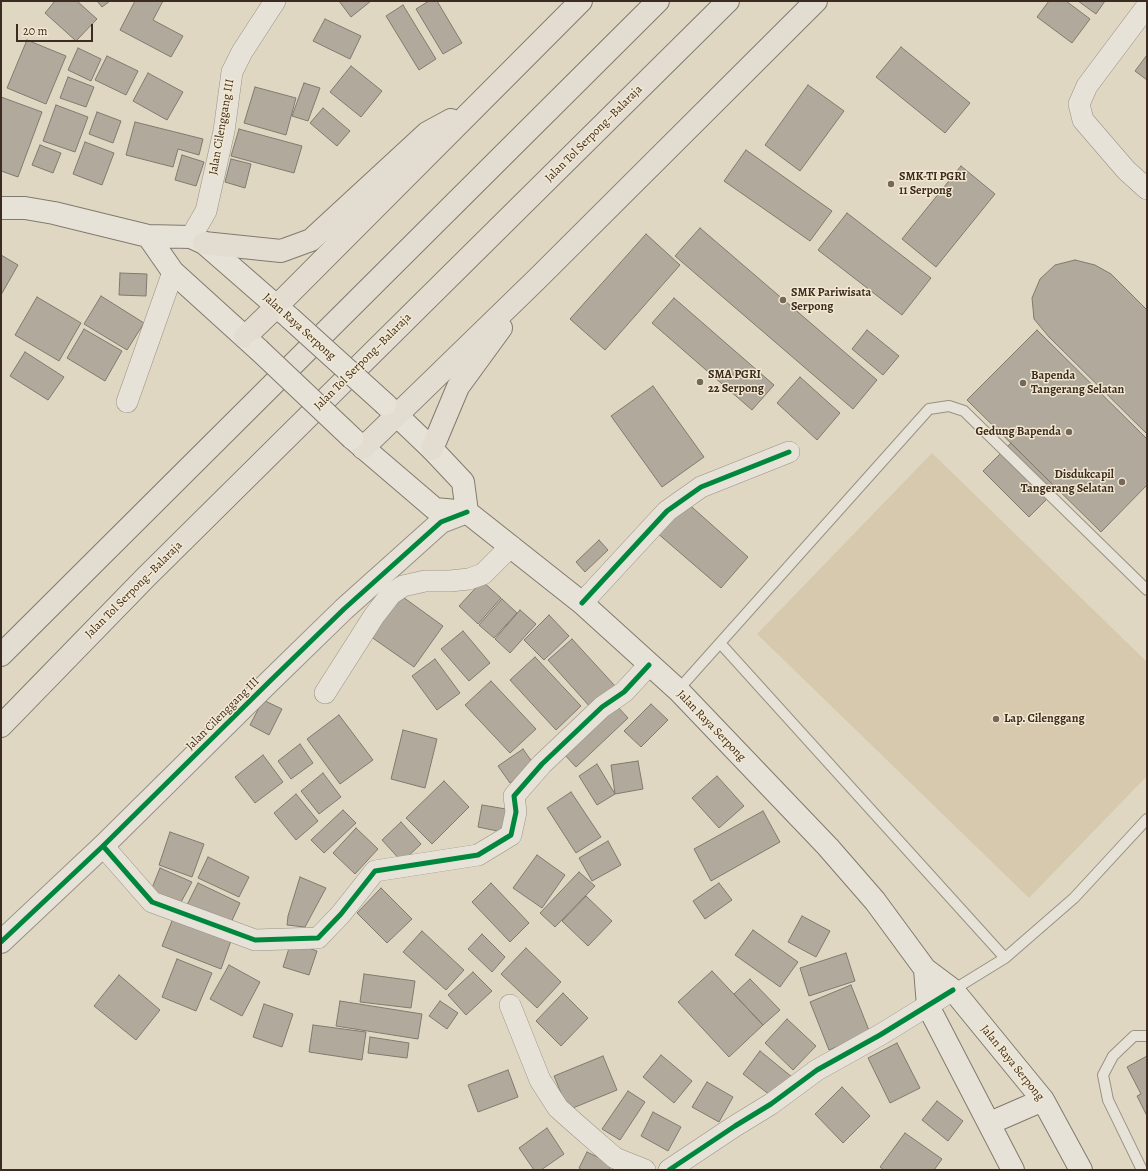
<!DOCTYPE html>
<html>
<head>
<meta charset="utf-8">
<style>
  body { margin:0 }
  #map { position:relative; width:1148px; height:1171px; overflow:hidden; background:#e0d7c3; font-family:Alegreya,serif }
  canvas { display:block }
  .frame { position:absolute; inset:0; border:2px solid #3b2b20; pointer-events:none }
  .scale { position:absolute; left:16px; top:24px; width:77px; height:18px; box-sizing:border-box; border:2px solid #3b2b20; border-top:0; padding-left:5px; font-size:12px; line-height:14px; white-space:nowrap; color:#3b2b20; -webkit-text-stroke:3px #f3e8d0; paint-order:stroke }
</style>
</head>
<body>
<div id="map">
<canvas width="1148" height="1171"></canvas>
<div class="frame"></div>
<div class="scale">20 m</div>
</div>
<script>
const ctx = document.querySelector('canvas').getContext('2d');
ctx.lineJoin = 'round';
function fillPath(path, color) {
  ctx.fillStyle = color;
  ctx.fill(path, 'evenodd');
}
function poly(rows) {
  const path = new Path2D();
  for (const r of rows) {
    path.moveTo(r[0], r[1]);
    for (let i = 2; i < r.length; i += 2) path.lineTo(r[i], r[i + 1]);
  }
  return path;
}
function strokePath(path, color, width, dash) {
  ctx.strokeStyle = color;
  ctx.lineWidth = width;
  ctx.lineCap = dash ? 'butt' : 'round';
  ctx.setLineDash(dash || []);
  ctx.stroke(path);
}
function drawText(font, color, halo, rows, align = 'center') {
  ctx.font = font + ' Alegreya,serif';
  ctx.lineWidth = 3;
  ctx.setLineDash([]);
  ctx.textBaseline = 'middle';
  ctx.strokeStyle = halo;
  ctx.fillStyle = color;
  for (const [text, x, y, turn = 0] of rows) {
    ctx.save();
    ctx.translate(x, y);
    ctx.rotate((+turn || 0) * Math.PI / 180);
    ctx.textAlign = isNaN(turn) ? turn : align;
    if (halo) ctx.strokeText(text, 0, 0);
    ctx.fillText(text, 0, 0);
    ctx.restore();
  }
}
fillPath(poly([
  [932,453,1147,662,1147,776,1029,898,757,634]
]), '#d7c9ae');
const building = poly([
  [55,1,77,1,97,19,76,41,45,13,55,1],
  [97,1,110,1,102,7,97,1],
  [135,1,163,1,153,20,183,36,171,57,120,30,135,1],
  [339,1,371,1,351,17,339,1],
  [429,1,437,1,462,43,443,54,416,9,429,1],
  [1049,1,1066,1,1090,19,1072,43,1037,17,1049,1],
  [1078,1,1105,1,1096,14,1078,1],
  [403,5,436,59,419,70,386,16,403,5],
  [325,19,361,36,350,59,313,41,325,19],
  [27,40,66,56,46,104,7,88,27,40],
  [901,47,970,103,945,133,876,77,901,47],
  [78,48,101,59,91,81,68,70,78,48],
  [1147,55,1147,80,1135,71,1147,55],
  [107,56,138,71,126,95,95,80,107,56],
  [351,66,382,91,361,117,330,92,351,66],
  [148,73,183,92,167,120,133,101,148,73],
  [68,77,94,87,86,107,60,98,68,77],
  [304,83,320,88,308,121,292,116,304,83],
  [808,85,844,111,800,171,765,145,808,85],
  [255,87,296,98,286,135,244,123,255,87],
  [1,97,42,112,18,177,1,171,1,97],
  [56,105,88,117,75,152,43,141,56,105],
  [323,108,350,131,337,146,310,123,323,108],
  [97,112,121,121,113,143,89,134,97,112],
  [135,122,203,139,199,155,178,149,173,167,126,155,135,122],
  [239,129,302,146,294,173,231,156,239,129],
  [85,142,114,153,102,185,73,174,85,142],
  [40,145,61,153,53,173,32,165,40,145],
  [746,150,832,211,810,241,724,181,746,150],
  [182,155,204,162,196,186,175,180,182,155],
  [231,159,251,164,245,188,225,182,231,159],
  [961,166,995,194,936,267,902,239,961,166],
  [847,213,931,278,902,315,818,250,847,213],
  [700,228,877,380,853,409,675,256,700,228],
  [646,234,680,265,605,350,570,319,646,234],
  [1,255,18,265,1,295,1,255],
  [1075,260,1095,265,1111,274,1147,310,1147,434,1049,337,1034,319,1032,298,1040,279,1055,265,1075,260],
  [120,273,147,274,146,296,119,295,120,273],
  [101,296,144,323,127,350,84,324,101,296],
  [37,297,81,323,59,361,15,335,37,297],
  [674,298,774,385,752,410,652,323,674,298],
  [84,329,122,351,105,381,67,358,84,329],
  [867,330,899,356,883,375,852,349,867,330],
  [1037,330,1147,439,1147,485,1101,532,967,400,1037,330],
  [25,352,64,377,48,400,10,376,25,352],
  [800,377,840,413,817,440,777,403,800,377],
  [653,386,704,457,662,487,611,416,653,386],
  [1011,443,1057,489,1029,517,983,471,1011,443],
  [684,500,748,557,721,588,656,532,684,500],
  [599,540,608,550,585,572,576,562,599,540],
  [482,581,501,598,478,624,459,606,482,581],
  [396,592,443,626,414,667,367,634,396,592],
  [502,599,517,613,494,638,479,625,502,599],
  [520,610,536,624,510,653,495,639,520,610],
  [549,615,569,636,544,660,524,640,549,615],
  [463,631,490,663,469,681,441,649,463,631],
  [572,639,616,687,592,709,548,660,572,639],
  [535,657,581,706,556,730,510,680,535,657],
  [435,659,460,693,437,710,412,676,435,659],
  [491,681,536,729,510,753,465,705,491,681],
  [263,700,282,709,269,735,250,725,263,700],
  [651,704,668,720,641,747,624,731,651,704],
  [616,705,628,718,576,767,563,753,616,705],
  [339,715,373,760,340,784,307,739,339,715],
  [403,730,437,739,425,788,391,779,403,730],
  [300,744,313,763,291,779,278,761,300,744],
  [523,749,535,766,510,783,498,766,523,749],
  [263,755,283,782,255,803,235,777,263,755],
  [638,761,643,789,615,794,611,765,638,761],
  [597,764,615,794,597,805,579,776,597,764],
  [323,773,341,797,319,814,301,791,323,773],
  [717,776,744,806,719,828,692,798,717,776],
  [444,781,469,807,432,844,406,818,444,781],
  [571,792,601,837,576,853,547,808,571,792],
  [296,794,318,821,296,840,274,813,296,794],
  [482,805,512,810,507,833,478,827,482,805],
  [343,810,356,823,324,853,311,840,343,810],
  [763,811,780,842,711,881,694,849,763,811],
  [401,822,421,844,402,862,382,840,401,822],
  [356,828,378,849,355,874,333,853,356,828],
  [170,832,204,844,192,877,159,865,170,832],
  [608,841,621,865,592,881,579,858,608,841],
  [537,855,565,875,542,908,513,888,537,855],
  [208,857,249,877,239,897,198,878,208,857],
  [160,868,192,882,180,904,150,893,160,868],
  [579,872,595,886,555,927,540,913,579,872],
  [300,877,326,888,305,927,287,925,288,916,300,877],
  [198,883,240,903,229,927,186,907,198,883],
  [491,883,529,923,510,942,472,902,491,883],
  [719,883,732,900,705,919,693,901,719,883],
  [381,888,412,919,387,943,357,913,381,888],
  [586,896,612,921,588,946,562,921,586,896],
  [174,916,232,938,221,969,162,946,174,916],
  [802,916,830,931,816,957,788,942,802,916],
  [753,930,798,962,780,987,735,955,753,930],
  [422,931,464,970,446,990,403,952,422,931],
  [482,934,505,957,492,972,468,949,482,934],
  [291,942,317,951,309,975,283,967,291,942],
  [526,948,561,982,537,1008,501,974,526,948],
  [846,953,855,981,809,996,800,968,846,953],
  [177,959,212,973,196,1011,162,997,177,959],
  [229,965,260,982,242,1016,210,999,229,965],
  [712,971,763,1025,729,1057,678,1002,712,971],
  [473,972,492,991,466,1015,448,995,473,972],
  [364,974,415,981,411,1008,360,1002,364,974],
  [119,975,160,1010,136,1040,94,1006,119,975],
  [750,979,780,1010,763,1025,734,994,750,979],
  [851,985,870,1033,829,1050,810,1002,851,985],
  [563,993,588,1018,561,1046,536,1021,563,993],
  [340,1001,422,1014,418,1039,336,1026,340,1001],
  [440,1001,458,1013,447,1029,429,1016,440,1001],
  [264,1004,293,1014,282,1047,253,1037,264,1004],
  [787,1019,816,1046,793,1070,765,1043,787,1019],
  [313,1025,366,1032,362,1060,309,1052,313,1025],
  [370,1037,409,1043,407,1058,368,1053,370,1037],
  [897,1043,920,1088,890,1103,868,1058,897,1043],
  [760,1051,792,1077,775,1099,743,1074,760,1051],
  [661,1055,692,1081,674,1103,643,1077,661,1055],
  [603,1056,617,1090,568,1110,554,1076,603,1056],
  [1147,1056,1147,1116,1137,1096,1141,1094,1127,1067,1147,1056],
  [508,1070,518,1097,478,1112,468,1085,508,1070],
  [707,1082,733,1097,719,1122,692,1107,707,1082],
  [842,1087,870,1116,843,1143,815,1114,842,1087],
  [628,1091,645,1102,620,1140,602,1129,628,1091],
  [937,1101,963,1121,948,1141,922,1120,937,1101],
  [653,1112,681,1127,668,1151,641,1136,653,1112],
  [547,1128,564,1154,541,1170,534,1170,519,1148,547,1128],
  [905,1133,942,1159,934,1170,884,1170,880,1167,905,1133],
  [587,1152,612,1164,609,1170,582,1170,579,1168,587,1152]
]);
fillPath(building, '#b1a99c');
strokePath(building, '#807a6e', 1);
const service = poly([
  [720,643,1005,958],
  [678,690,929,409,949,406,964,411,1147,590],
  [953,990,1005,958,1074,898,1147,819],
  [1142,1170,1108,1100,1103,1075,1113,1056,1134,1036,1147,1036]
]);
const minor = poly([
  [1147,6,1087,86,1079,104,1083,120,1126,170,1147,189],
  [191,237,206,211,224,131,232,72,242,52,275,1],
  [127,402,173,272],
  [582,603,667,511,701,487,789,452],
  [325,693,374,616,391,594,403,586,425,581,450,581,469,579,483,574,511,546],
  [103,846,152,902,255,940,318,938,341,914,375,871,478,855,511,835,516,812,514,796,542,764,602,707,624,692,649,665],
  [510,1005,540,1080,558,1108,576,1124,615,1158,645,1170],
  [669,1170,735,1126,771,1104,817,1070,880,1035,953,990]
]);
const tertiary = poly([
  [1,942,103,846,268,683,344,609,441,522,467,512]
]);
const secondary = poly([
  [1,208,25,208,54,213,148,236,191,237,204,243,290,318],
  [148,236,173,272,259,350],
  [385,404,432,449,463,482,467,512],
  [352,438,435,509,467,512,582,603,678,690,828,847,875,901,925,969,953,990,1043,1100,1081,1170],
  [925,969,928,1006,1013,1170],
  [990,1123,1043,1100]
]);
const motorway = poly([
  [204,243,281,251,311,240,427,133,451,120],
  [245,337,277,306,581,1],
  [363,448,537,279,816,1],
  [432,449,458,387,501,328],
  [1,655,658,1],
  [1,726,146,577,728,1]
]);
strokePath(service, '#989184', 12);
strokePath(minor, '#989184', 22);
strokePath(tertiary, '#989184', 24);
strokePath(secondary, '#807a6e', 24);
strokePath(motorway, '#807a6e', 24);
strokePath(service, '#e7e2d7', 10);
strokePath(minor, '#e7e2d7', 21);
strokePath(tertiary, '#e7e2d7', 22);
strokePath(secondary, '#e7e2d7', 22);
strokePath(motorway, '#e3ddd1', 22);
const secondaryBridge = poly([
  [290,318,385,404],
  [259,350,352,438]
]);
strokePath(secondaryBridge, '#807a6e', 24, []);
strokePath(secondaryBridge, '#e7e2d7', 22);
strokePath(poly([
  [582,603,667,511,701,487,789,452],
  [103,846,152,902,255,940,318,938,341,914,375,871,478,855,511,835,516,812,514,796,542,764,602,707,624,692,649,665],
  [1,942,103,846,268,683,344,609,441,522,467,512],
  [669,1170,735,1126,771,1104,817,1070,880,1035,953,990]
]), '#00873e', 5);
for (const [x, y, r, color] of [
  [891,184,4,"#756759"],
  [783,300,4,"#756759"],
  [700,382,4,"#756759"],
  [1023,383,4,"#756759"],
  [1069,432,4,"#756759"],
  [1122,482,4,"#756759"],
  [996,719,4,"#756759"]
]) {
  const dot = new Path2D();
  dot.arc(x, y, r, 0, 2 * Math.PI);
  ctx.fillStyle = color;
  ctx.fill(dot);
  strokePath(dot, '#f3e8d0', 1.5);
}
drawText('12px', '#3b2b20', '#f3e8d0', [
  ["Jalan Cilenggang III",222,127,-80],
  ["Jalan Tol Serpong–Balaraja",594,134,-45],
  ["Jalan Raya Serpong",299,327,42],
  ["Jalan Tol Serpong–Balaraja",363,362,-45],
  ["Jalan Tol Serpong–Balaraja",134,590,-45],
  ["Jalan Cilenggang III",223,714,-45],
  ["Jalan Raya Serpong",711,726,46],
  ["Jalan Raya Serpong",1012,1063,51]
]);
drawText('bold 12px', '#3b2b20', '#f3e8d0', [
  ["SMK-TI PGRI",899,177],
  ["11 Serpong",899,191],
  ["SMK Pariwisata",791,293],
  ["Serpong",791,307],
  ["SMA PGRI",708,375],
  ["22 Serpong",708,389],
  ["Bapenda",1031,376],
  ["Tangerang Selatan",1031,390],
  ["Gedung Bapenda",1061,432,"right"],
  ["Disdukcapil",1114,475,"right"],
  ["Tangerang Selatan",1114,489,"right"],
  ["Lap. Cilenggang",1004,719]
], 'left');
</script>
</body>
</html>
